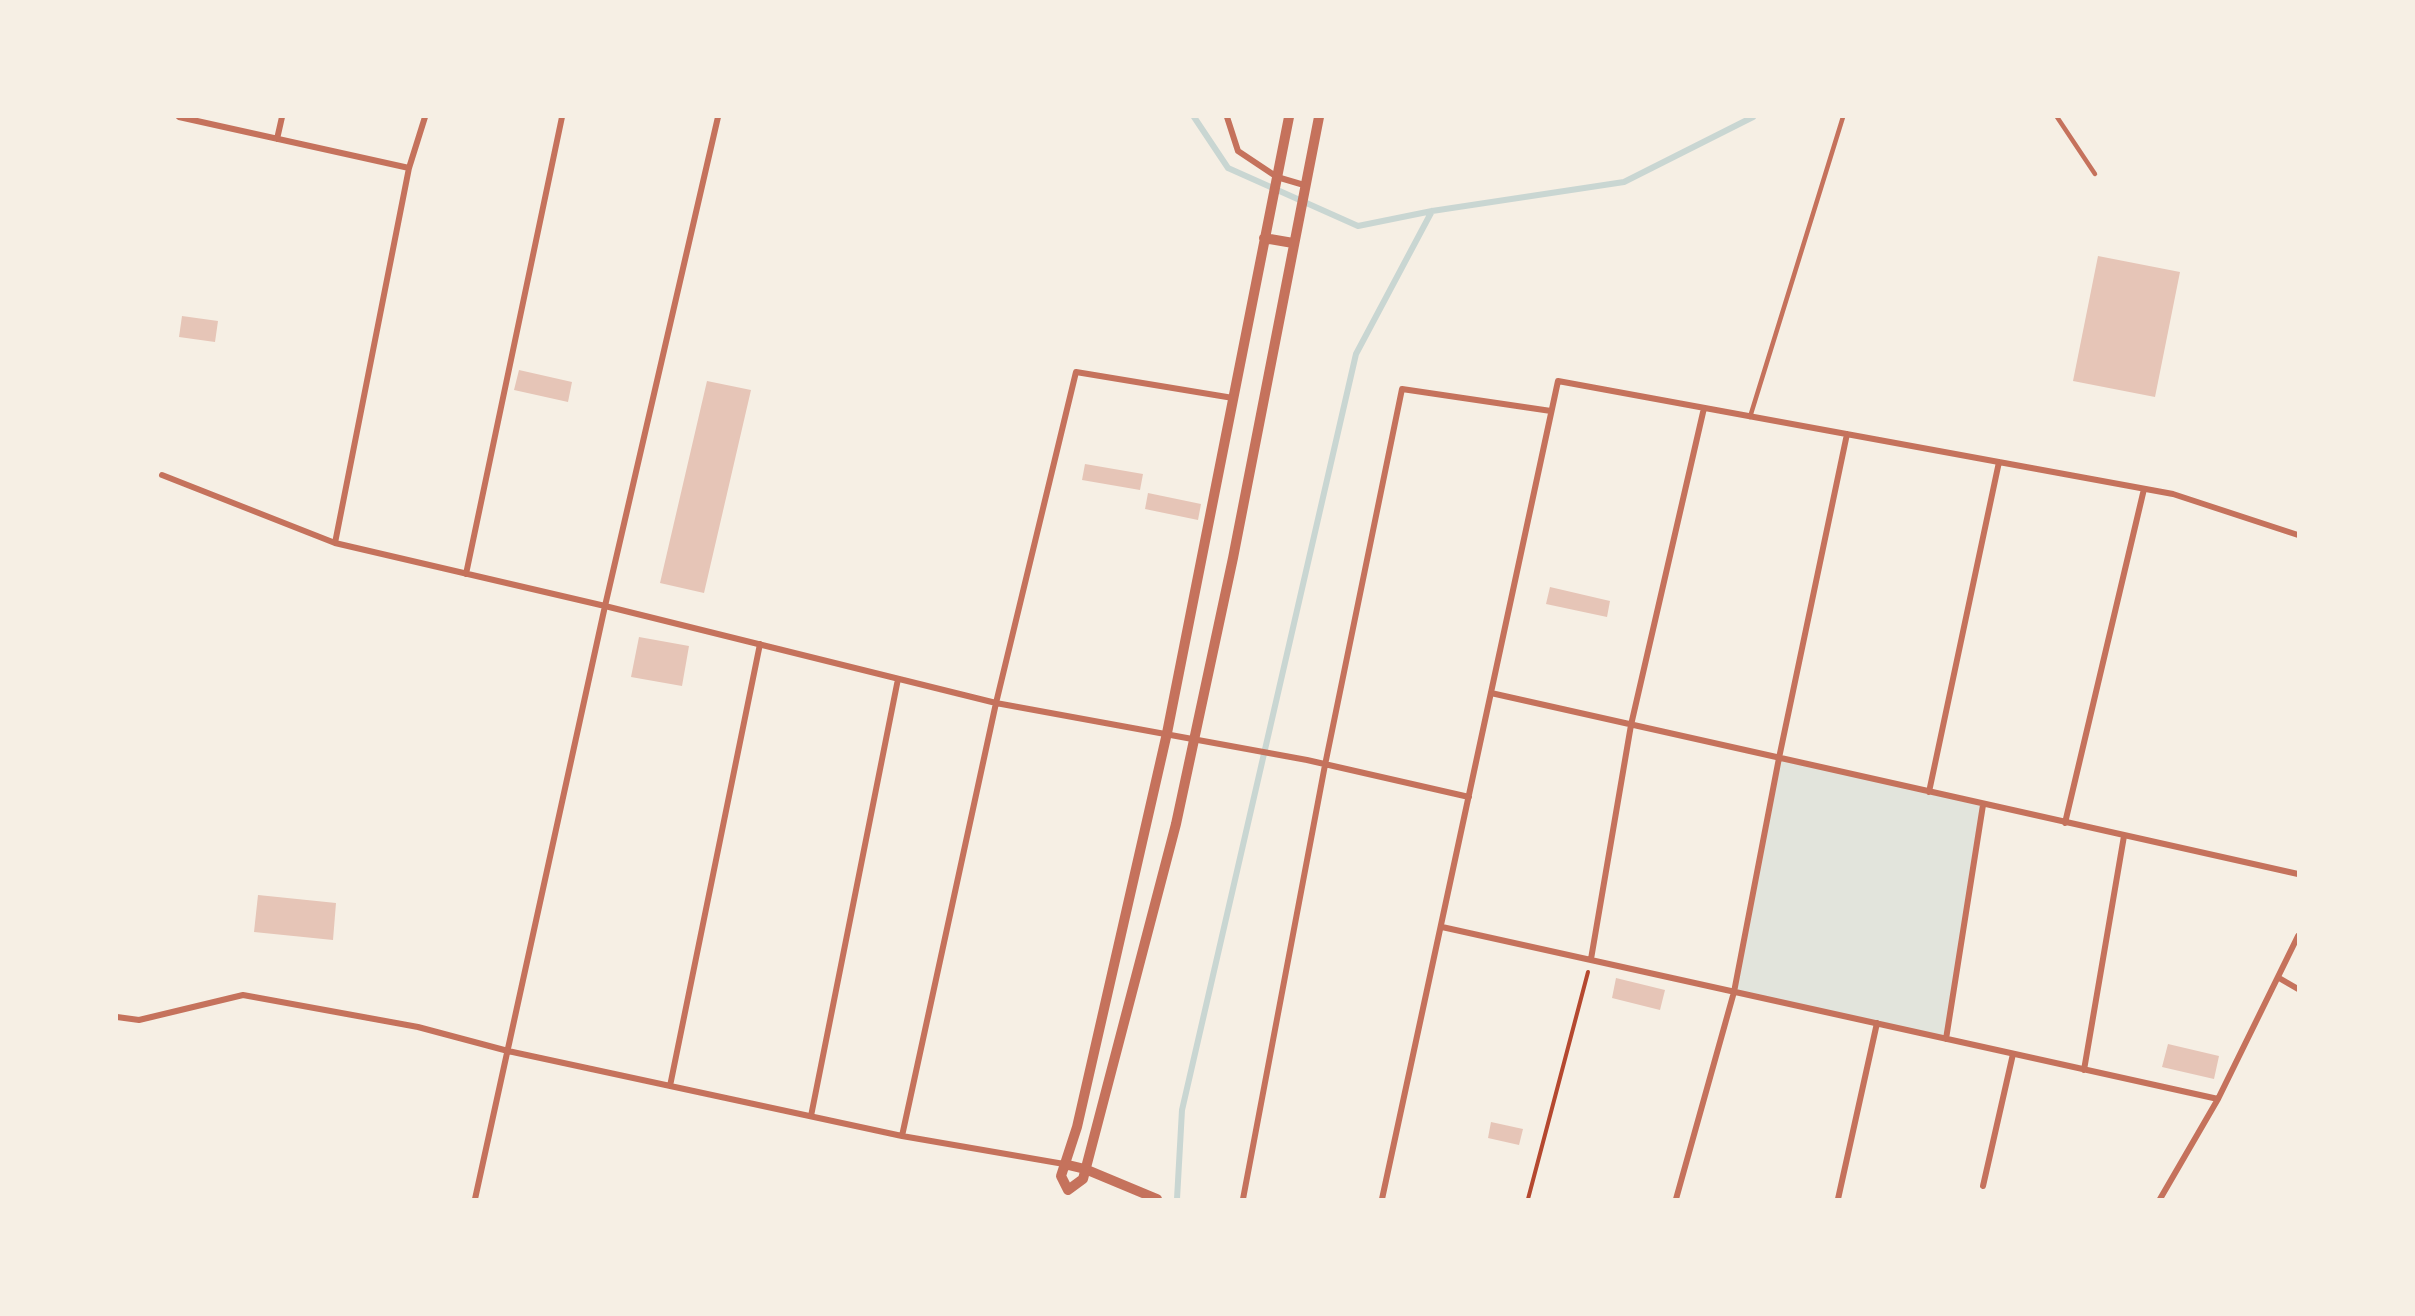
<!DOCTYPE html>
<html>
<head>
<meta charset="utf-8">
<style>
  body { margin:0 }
  #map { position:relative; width:2415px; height:1316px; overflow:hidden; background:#f6efe4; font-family:"Varela Round",sans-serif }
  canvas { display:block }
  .frame { position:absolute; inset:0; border:118px solid #f6efe4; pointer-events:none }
</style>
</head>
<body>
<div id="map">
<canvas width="2415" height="1316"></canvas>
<div class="frame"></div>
</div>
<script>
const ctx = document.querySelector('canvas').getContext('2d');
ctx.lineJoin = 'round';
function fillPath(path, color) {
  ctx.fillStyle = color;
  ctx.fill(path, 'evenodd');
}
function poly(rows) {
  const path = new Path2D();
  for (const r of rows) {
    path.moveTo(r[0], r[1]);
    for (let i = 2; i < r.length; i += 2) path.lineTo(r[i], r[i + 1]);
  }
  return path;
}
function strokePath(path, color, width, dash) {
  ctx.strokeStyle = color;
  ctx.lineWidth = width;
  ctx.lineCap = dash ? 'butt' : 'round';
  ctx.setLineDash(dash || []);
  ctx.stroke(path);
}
fillPath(poly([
  [1779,758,1983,805,1946,1039,1734,992]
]), '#e2e4dc');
strokePath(poly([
  [1194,117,1228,168,1358,226,1432,211,1624,182,1753,117],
  [1177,1199,1182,1110,1356,354,1432,211]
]), '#c9d6d2', 6);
fillPath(poly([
  [2098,256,2180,272,2155,397,2073,381],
  [182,316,218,321,215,342,179,337],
  [519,370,572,382,568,402,514,390],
  [707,381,751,390,704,593,660,583],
  [1085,464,1143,474,1140,490,1082,480],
  [1148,493,1201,504,1198,520,1145,509],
  [1550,587,1610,601,1607,617,1546,604],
  [639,637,689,646,682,686,631,677],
  [258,895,336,903,333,940,254,932],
  [1616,978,1665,990,1660,1010,1612,998],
  [2168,1044,2219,1056,2214,1079,2162,1067],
  [1491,1122,1523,1129,1519,1145,1488,1138]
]), '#e6c5b7');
strokePath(poly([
  [1528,1199,1588,972]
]), '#b5482f', 4);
strokePath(poly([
  [2057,117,2095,174],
  [1750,417,1843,117]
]), '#c5725c', 4.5);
strokePath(poly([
  [179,117,409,168],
  [1227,117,1238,151,1277,177,1304,185],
  [277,139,282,117],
  [162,475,335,543,605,606,996,703,1307,760,1469,797],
  [335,543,409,168,425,117],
  [466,574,562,117],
  [1491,693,2298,874],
  [1929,792,1999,462],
  [2065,823,2144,489],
  [1442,927,2218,1099],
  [1591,959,1631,725,1704,408],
  [2279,978,2298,989],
  [117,1017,139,1020,243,995,418,1027,508,1051,902,1136,1064,1164],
  [1946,1039,1983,805],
  [2084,1070,2124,836],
  [670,1086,760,644],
  [811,1116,898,679],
  [902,1136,996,703,1076,372,1233,398],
  [1983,1186,2013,1054],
  [475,1199,605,606,718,117],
  [1243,1199,1325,765,1402,389,1551,411],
  [1382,1199,1558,381,2173,494,2298,535],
  [1676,1199,1734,992,1779,758,1847,434],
  [1838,1199,1877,1023],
  [2160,1199,2218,1099,2298,936]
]), '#c5725c', 6);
strokePath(poly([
  [1264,238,1293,243],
  [1064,1164,1085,1169,1157,1199],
  [1068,1190,1083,1179,1176,824,1233,558,1319,117],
  [1068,1190,1061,1176,1077,1127,1167,733,1289,117]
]), '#c5725c', 10);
</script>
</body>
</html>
